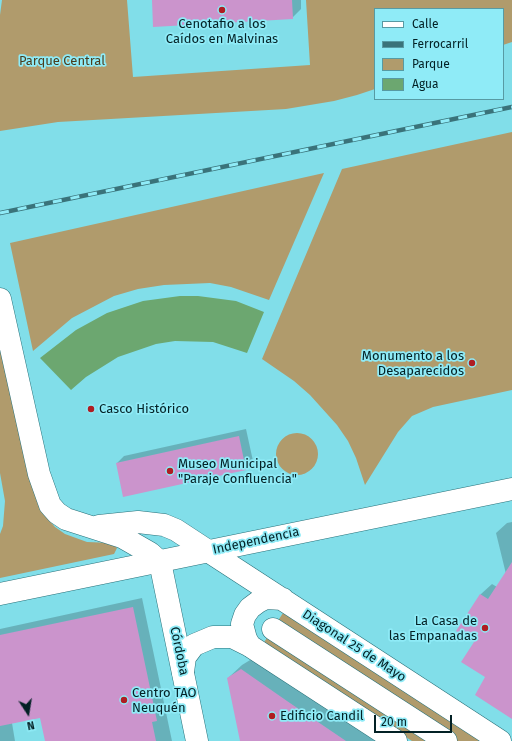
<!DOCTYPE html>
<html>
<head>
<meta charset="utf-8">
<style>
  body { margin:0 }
  #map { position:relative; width:512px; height:741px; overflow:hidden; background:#81dee9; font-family:"Fira Sans",sans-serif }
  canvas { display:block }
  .legend { position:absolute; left:374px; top:8px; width:130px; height:92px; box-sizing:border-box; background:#8febf7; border:1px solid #579aa3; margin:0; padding:5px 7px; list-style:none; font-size:12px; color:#032125 }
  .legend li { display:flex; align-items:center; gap:8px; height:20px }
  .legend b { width:20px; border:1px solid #579aa3 }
  .north { position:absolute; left:8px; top:693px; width:40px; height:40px; -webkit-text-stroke:3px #8febf7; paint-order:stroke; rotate:168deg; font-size:11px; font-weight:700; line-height:16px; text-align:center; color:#032125 }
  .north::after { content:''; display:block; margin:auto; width:14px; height:18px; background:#032125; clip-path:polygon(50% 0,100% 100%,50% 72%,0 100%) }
  .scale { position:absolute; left:374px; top:715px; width:78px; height:18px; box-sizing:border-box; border:2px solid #032125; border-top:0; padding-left:5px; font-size:12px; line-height:14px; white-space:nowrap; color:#032125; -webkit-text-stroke:3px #8febf7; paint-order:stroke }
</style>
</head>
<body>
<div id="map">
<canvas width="512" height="741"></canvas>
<ul class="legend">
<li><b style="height:5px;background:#fff"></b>Calle</li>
<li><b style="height:5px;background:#3a737a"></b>Ferrocarril</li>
<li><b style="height:11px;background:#b09b6c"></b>Parque</li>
<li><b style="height:11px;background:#6ca770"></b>Agua</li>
</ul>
<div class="north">N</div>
<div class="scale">20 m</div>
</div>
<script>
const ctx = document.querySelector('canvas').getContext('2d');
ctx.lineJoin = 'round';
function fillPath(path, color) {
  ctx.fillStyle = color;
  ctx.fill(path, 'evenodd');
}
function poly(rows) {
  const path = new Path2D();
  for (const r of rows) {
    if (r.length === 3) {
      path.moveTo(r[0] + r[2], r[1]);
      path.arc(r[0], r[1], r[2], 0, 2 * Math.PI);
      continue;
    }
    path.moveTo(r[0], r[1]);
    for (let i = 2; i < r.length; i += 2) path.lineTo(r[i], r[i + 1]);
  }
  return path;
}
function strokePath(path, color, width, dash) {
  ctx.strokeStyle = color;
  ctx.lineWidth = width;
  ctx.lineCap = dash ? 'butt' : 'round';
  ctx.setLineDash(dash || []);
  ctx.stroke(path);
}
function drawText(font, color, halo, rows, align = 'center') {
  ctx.font = font + ' "Fira Sans",sans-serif';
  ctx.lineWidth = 3.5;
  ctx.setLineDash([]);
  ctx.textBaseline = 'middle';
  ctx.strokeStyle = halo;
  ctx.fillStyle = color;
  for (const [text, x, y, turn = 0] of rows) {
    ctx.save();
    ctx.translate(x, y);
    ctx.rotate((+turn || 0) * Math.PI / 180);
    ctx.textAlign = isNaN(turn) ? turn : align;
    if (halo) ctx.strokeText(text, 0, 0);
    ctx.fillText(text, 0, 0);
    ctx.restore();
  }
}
fillPath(poly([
  [2,0,127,0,133,77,310,65,306,0,512,0,512,42,503,45,503,9,375,9,375,89,357,95,334,101,286,109,58,122,0,131,0,15],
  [512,132,512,390,433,407,412,416,398,432,365,485,356,458,348,441,337,425,310,395,294,381,262,359,342,169],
  [324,173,269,300,231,287,210,283,164,285,138,289,114,296,72,318,33,351,10,243],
  [0,340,33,488,40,510,55,527,65,534,87,542,112,543,117,548,114,554,0,578,0,534,3,526,5,501,0,473],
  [297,454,21],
  [283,613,481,741,412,741,263,644]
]), '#b09b6c');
fillPath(poly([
  [180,296,198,296,236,301,264,312,247,353,213,342,175,341,156,344,118,357,86,377,71,390,40,358,76,330,107,313,143,301]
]), '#6ca770');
fillPath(poly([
  [153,0,301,0,301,9,292,18],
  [246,429,253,461,246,469,117,463,124,456],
  [512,522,512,718,487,677,475,642,458,630,481,594,492,584,497,587,506,574,496,533,507,523],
  [142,598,172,741,46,741,41,717,12,723,15,741,0,741,0,629],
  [255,657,379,741,241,741,228,678,242,665]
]), '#0003');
fillPath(poly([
  [152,0,292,0,293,19,153,27],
  [239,436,246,470,123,497,116,463],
  [512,562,512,719,475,695,485,677,461,662,474,642,456,631,480,594,488,599],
  [133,607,157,721,152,722,156,741,45,741,40,718,0,726,0,635],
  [241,669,287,701,346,741,240,741,227,678]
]), '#cb94cc');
const minor = poly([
  [0,299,39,474,50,505,57,513,66,519,122,537,150,553,160,562,197,741],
  [99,526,138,522,164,525,176,530,208,551],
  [273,629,446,741]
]);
const major = poly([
  [208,551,500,741],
  [0,594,512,489],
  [250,646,246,639,242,624,245,615,250,608,258,602,266,598,283,599],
  [183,672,185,657,194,645,213,637,232,637,250,646,396,741]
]);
strokePath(minor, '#277079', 23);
strokePath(major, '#277079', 23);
strokePath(minor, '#fff', 22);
strokePath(major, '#fff', 22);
const rail = poly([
  [0,213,512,107]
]);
strokePath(rail, '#3a737a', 4.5);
strokePath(rail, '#8febf7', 3, [9]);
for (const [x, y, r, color] of [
  [222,10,4,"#af1d22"],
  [472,363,4,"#af1d22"],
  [91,409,4,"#af1d22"],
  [170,471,4,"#af1d22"],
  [485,628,4,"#af1d22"],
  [124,700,4,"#af1d22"],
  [272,716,4,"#af1d22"]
]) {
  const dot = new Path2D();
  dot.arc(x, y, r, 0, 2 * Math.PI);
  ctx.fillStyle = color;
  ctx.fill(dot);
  strokePath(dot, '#8febf7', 1.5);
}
drawText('13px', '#032125', '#8febf7', [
  ["Cenotafio a los",222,24,"center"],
  ["Caídos en Malvinas",222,39,"center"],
  ["Monumento a los",464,356,"right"],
  ["Desaparecidos",464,371,"right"],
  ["Casco Histórico",99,409],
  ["Museo Municipal",178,464],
  ["\"Paraje Confluencia\"",178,479],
  ["La Casa de",477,621,"right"],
  ["las Empanadas",477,636,"right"],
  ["Centro TAO",132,693],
  ["Neuquén",132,708],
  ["Edificio Candil",280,716]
], 'left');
drawText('13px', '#4b3d1d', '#8febf7', [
  ["Parque Central",62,61]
]);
drawText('13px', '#032125', '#8febf7', [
  ["Independencia",256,541,-12],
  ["Diagonal 25 de Mayo",354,646,33],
  ["Córdoba",179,651,78]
]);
</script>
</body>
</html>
